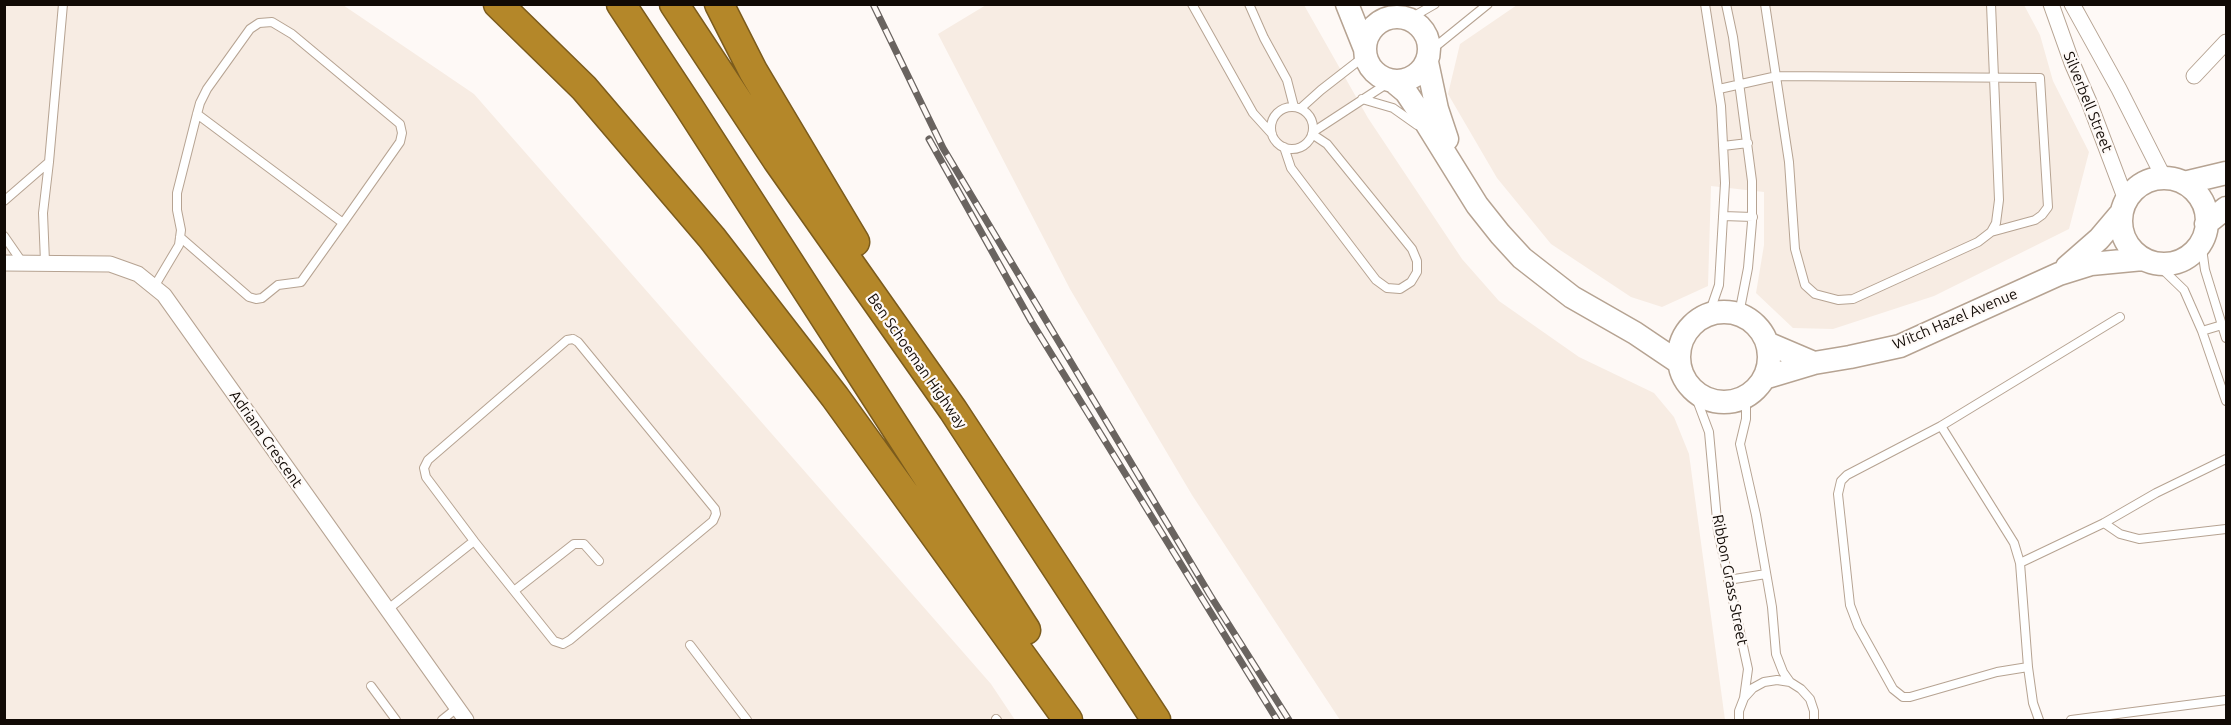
<!DOCTYPE html>
<html>
<head>
<meta charset="utf-8">
<style>
  body { margin:0 }
  #map { position:relative; width:2231px; height:725px; overflow:hidden; background:#fef9f6; font-family:Ubuntu,sans-serif }
  canvas { display:block }
  .frame { position:absolute; inset:0; border:6px solid #110a05; pointer-events:none }
</style>
</head>
<body>
<div id="map">
<canvas width="2231" height="725"></canvas>
<div class="frame"></div>
</div>
<script>
const ctx = document.querySelector('canvas').getContext('2d');
ctx.lineJoin = 'round';
function fillPath(path, color) {
  ctx.fillStyle = color;
  ctx.fill(path, 'evenodd');
}
function poly(rows) {
  const path = new Path2D();
  for (const r of rows) {
    if (r.length === 3) {
      path.moveTo(r[0] + r[2], r[1]);
      path.arc(r[0], r[1], r[2], 0, 2 * Math.PI);
      continue;
    }
    path.moveTo(r[0], r[1]);
    for (let i = 2; i < r.length; i += 2) path.lineTo(r[i], r[i + 1]);
  }
  return path;
}
function strokePath(path, color, width, dash) {
  ctx.strokeStyle = color;
  ctx.lineWidth = width;
  ctx.lineCap = dash ? 'butt' : 'round';
  ctx.setLineDash(dash || []);
  ctx.stroke(path);
}
function drawText(font, color, halo, rows, align = 'center') {
  ctx.font = font + ' Ubuntu,sans-serif';
  ctx.lineWidth = 4.5;
  ctx.setLineDash([]);
  ctx.textBaseline = 'middle';
  ctx.strokeStyle = halo;
  ctx.fillStyle = color;
  for (const [text, x, y, turn = 0] of rows) {
    ctx.save();
    ctx.translate(x, y);
    ctx.rotate((+turn || 0) * Math.PI / 180);
    ctx.textAlign = isNaN(turn) ? turn : align;
    if (halo) ctx.strokeText(text, 0, 0);
    ctx.fillText(text, 0, 0);
    ctx.restore();
  }
}
fillPath(poly([
  [4,5,343,5,474,94,991,684,1015,720,5,720],
  [986,5,1304,5,1368,118,1462,259,1499,301,1579,357,1654,393,1674,417,1689,454,1725,720,1340,720,1192,495,1070,289,938,34],
  [1517,5,2024,5,2040,35,2053,81,2089,152,2069,229,1934,296,1833,329,1793,328,1756,293,1764,245,1764,192,1711,186,1708,286,1662,307,1631,297,1551,244,1497,178,1448,94,1460,44]
]), '#f7ece3');
const lane = poly([
  [1192,4,1253,113,1272,134],
  [1249,4,1264,38,1287,80,1294,107],
  [1705,4,1721,106,1725,183,1719,285,1709,314],
  [1726,4,1733,37,1752,181,1752,222,1748,268,1739,314],
  [1765,4,1789,162,1795,249,1805,285,1815,294,1838,300,1853,299,1978,242,1991,232,1996,223,1999,200,1991,4],
  [1409,19,1435,4],
  [1430,51,1488,4],
  [1719,89,1777,76,2040,78,2048,207,2042,215,2035,220,1991,232],
  [1362,99,1393,108,1417,125],
  [1292,128,21],
  [1301,108,1321,90,1366,55],
  [1313,132,1391,81],
  [1723,146,1748,143],
  [1284,147,1291,168,1376,280,1387,288,1400,289,1411,282,1417,272,1417,261,1412,249,1327,144,1312,134],
  [4,201,49,162,63,4],
  [1723,216,1753,217],
  [4,236,22,262],
  [180,237,249,297,256,299,262,298,278,285,301,282,343,223],
  [2201,241,2205,270,2226,338],
  [45,262,43,213,49,162],
  [2157,264,2184,290,2202,331,2226,401],
  [154,287,179,245,181,230,177,210,177,193,197,114,200,103,207,89,250,29,259,23,272,22,292,34,400,124,402,133,400,142,343,223,197,114],
  [2202,331,2222,325],
  [573,339,578,342,715,509,716,514,713,521,570,640,563,644,554,641,474,541,426,477,424,468,428,460,567,340,573,339],
  [1694,392,1709,432,1718,531,1748,669,1744,698],
  [1746,396,1746,419,1740,444,1756,515,1772,607,1776,654,1783,672,1790,682],
  [1941,426,2014,543,2020,563,2028,667,1997,672,1910,697,1903,697,1893,689,1858,626,1850,605,1838,494,1841,481,1847,475,1941,426,2120,317],
  [2104,523,2120,534,2139,539,2226,529],
  [2020,563,2104,523,2156,493,2226,459],
  [1728,580,1766,574],
  [514,591,574,544,584,544,599,561],
  [387,610,474,541],
  [690,645,747,720],
  [2028,667,2033,703,2039,720],
  [371,686,396,720],
  [996,719,997,720],
  [442,720,457,708],
  [1739,720,1739,711,1744,698,1753,688,1764,682,1777,680,1790,682,1801,689,1810,699,1814,711,1814,720],
  [2071,720,2226,700]
]);
const street = poly([
  [2051,4,2072,63,2089,102,2126,200],
  [2072,4,2119,89,2164,178],
  [2194,76,2226,42],
  [4,263,110,264,138,274,164,295,466,720]
]);
const secondary = poly([
  [1347,4,1365,49],
  [1397,49,32],
  [1427,62,1437,109,1447,139],
  [1394,82,1406,92,1418,110,1477,205,1500,234,1522,258,1572,297,1635,333,1678,362],
  [2164,221,43],
  [2184,183,2226,173],
  [2206,224,2226,208],
  [2067,267,2099,239,2121,213],
  [1724,357,45],
  [1767,343,1814,363],
  [1764,378,1814,363,1850,357,1900,346,2059,274,2091,264,2143,259]
]);
const highway = poly([
  [498,4,584,88,712,238,835,397,1068,720],
  [621,4,689,107,1026,630],
  [674,4,777,160,953,410,1156,720],
  [719,4,753,71,855,242]
]);
strokePath(lane, '#b6a392', 10);
strokePath(street, '#b6a392', 17);
strokePath(secondary, '#b6a392', 25);
strokePath(highway, '#7b5b1c', 31);
strokePath(lane, '#fff', 8);
strokePath(street, '#fff', 15);
strokePath(secondary, '#fff', 22);
strokePath(highway, '#b48729', 28);
const rail = poly([
  [873,4,943,148,1210,595,1289,720],
  [929,139,1031,321,1277,720]
]);
strokePath(rail, '#6a6460', 7);
strokePath(rail, '#fef9f6', 4.5, [14]);
drawText('15px', '#110a05', '#fef9f6', [
  ["Silverbell Street",2088,102,68],
  ["Witch Hazel Avenue",1955,319,-23],
  ["Ben Schoeman Highway",917,361,55],
  ["Adriana Crescent",266,439,55],
  ["Ribbon Grass Street",1730,580,79]
]);
</script>
</body>
</html>
